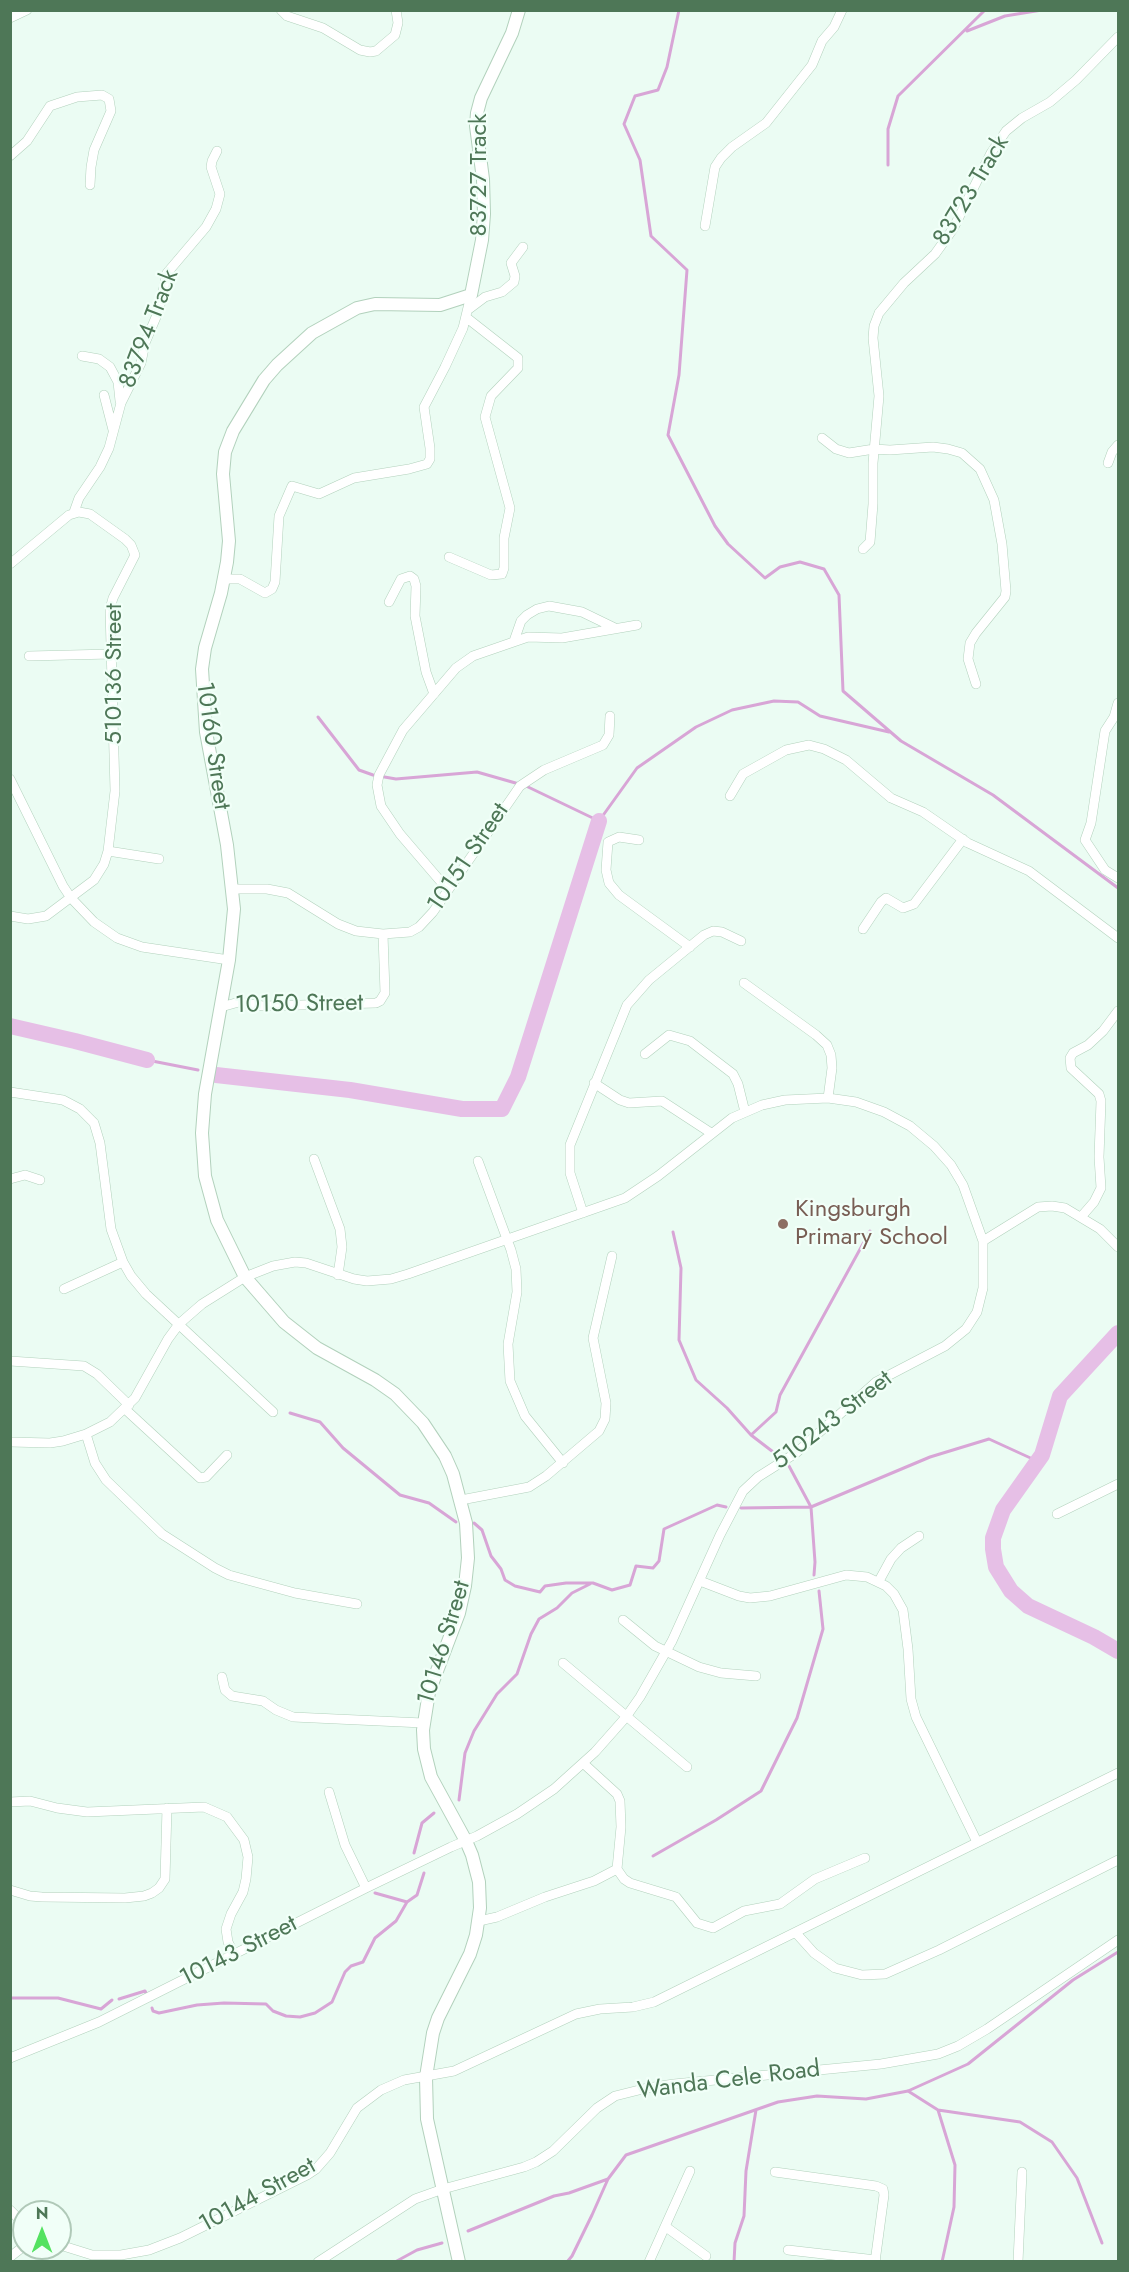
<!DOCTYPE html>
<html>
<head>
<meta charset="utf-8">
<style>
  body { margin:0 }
  #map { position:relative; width:1129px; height:2272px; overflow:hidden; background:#ebfcf3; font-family:Jost,sans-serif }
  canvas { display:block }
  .frame { position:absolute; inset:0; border:12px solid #4e7757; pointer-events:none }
  .north { position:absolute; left:12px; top:2200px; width:60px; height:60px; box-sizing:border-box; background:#f1fff8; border:2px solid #b0c9b8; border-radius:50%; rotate:0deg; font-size:16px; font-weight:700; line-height:24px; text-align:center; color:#4e7757 }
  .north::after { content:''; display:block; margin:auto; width:21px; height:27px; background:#54e261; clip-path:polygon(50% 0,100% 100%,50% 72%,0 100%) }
</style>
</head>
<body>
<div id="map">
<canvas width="1129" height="2272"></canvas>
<div class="frame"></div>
<div class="north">N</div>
</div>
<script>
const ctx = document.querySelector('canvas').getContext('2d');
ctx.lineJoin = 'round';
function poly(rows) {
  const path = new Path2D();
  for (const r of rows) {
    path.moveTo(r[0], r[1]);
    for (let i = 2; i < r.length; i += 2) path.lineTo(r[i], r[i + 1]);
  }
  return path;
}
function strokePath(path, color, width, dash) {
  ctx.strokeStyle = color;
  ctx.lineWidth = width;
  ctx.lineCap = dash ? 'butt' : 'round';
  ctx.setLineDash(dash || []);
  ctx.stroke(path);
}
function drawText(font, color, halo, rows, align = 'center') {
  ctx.font = font + ' Jost,sans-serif';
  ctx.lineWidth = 4.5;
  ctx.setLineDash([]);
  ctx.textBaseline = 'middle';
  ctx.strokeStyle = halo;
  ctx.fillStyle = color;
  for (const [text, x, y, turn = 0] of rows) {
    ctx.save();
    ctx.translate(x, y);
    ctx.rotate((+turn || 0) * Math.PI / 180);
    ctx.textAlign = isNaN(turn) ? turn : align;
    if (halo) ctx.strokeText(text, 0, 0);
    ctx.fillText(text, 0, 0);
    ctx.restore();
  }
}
strokePath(poly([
  [679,10,667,67,658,90,635,96,624,124,640,160,651,236,687,270,679,375,668,435,715,526,728,544,765,578,780,567,800,562,824,569,839,595,843,691,901,741,993,795,1118,888],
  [967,31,1005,16,1042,10],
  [888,165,888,129,898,96,985,10],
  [318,717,359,770,373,775,396,779,477,772,519,784],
  [526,786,599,821,637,768,696,727,732,710,774,701,798,702,820,716,889,732],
  [147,1060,198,1070],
  [673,1232,681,1268,679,1340,696,1380,727,1408,751,1435,781,1458],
  [290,1413,320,1422,343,1448,400,1495,429,1503,456,1522],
  [751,1435,776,1412,780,1395,870,1231],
  [789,1466,811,1507,815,1562,814,1575],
  [741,1508,811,1507,930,1457,989,1439,1037,1461],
  [474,1523,482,1530,491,1556,501,1569,505,1580,515,1586,540,1592,545,1586,566,1583,593,1583,612,1590,630,1585,636,1566,653,1568,659,1561,664,1529,717,1505,726,1507],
  [459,1800,465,1753,474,1731,497,1694,517,1674,531,1634,539,1619,557,1608,572,1593,590,1584],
  [414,1853,422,1823,434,1813],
  [653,1856,716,1820,761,1791,797,1718,823,1629,819,1591],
  [375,1893,407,1902],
  [10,1998,58,1998,101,2009,112,2000],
  [119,1999,145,1991,146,1993],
  [152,2008,153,2011,159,2013,197,2005,224,2003,266,2004,273,2011,286,2016,300,2017,315,2013,332,2002,345,1972,351,1966,363,1962,375,1938,396,1921,407,1902,417,1895,424,1873],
  [908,2091,938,2110,1020,2122,1052,2142,1077,2178,1102,2243],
  [938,2110,955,2165,954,2207,942,2262],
  [468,2231,554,2196,569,2193,608,2179],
  [395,2262,417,2250,442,2243],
  [567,2262,572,2256,592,2215,608,2179,626,2155,778,2102,817,2096,866,2099,908,2091,968,2064,1073,1980,1118,1952],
  [734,2262,735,2243,744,2216,746,2171,756,2110]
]), '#d8a5d6', 3);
strokePath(poly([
  [10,1026,75,1041,147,1060],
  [216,1075,350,1090,462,1109,502,1109,518,1077,599,821],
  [1118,1333,1060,1396,1042,1455,1003,1510,993,1538,993,1549,996,1567,1011,1591,1028,1606,1094,1637,1118,1651]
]), '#e6bfe6', 16);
const minor = poly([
  [281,10,287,16,323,28,360,50,370,52,376,51,395,35,398,23,396,10],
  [10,18,27,10],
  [10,156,27,141,50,106,77,97,102,95,109,99,111,111,94,150,91,167,90,185],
  [705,226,715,167,721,158,732,147,766,123,812,65,822,41,834,27,842,10],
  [469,309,485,297,502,292,514,282,515,276,511,263,523,247],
  [82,356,99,359,110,367,118,382,120,401],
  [104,395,113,430],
  [822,438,836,449,849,453,874,449,890,450,933,447,948,449,962,453,980,469,994,500,1002,544,1006,591,1005,597,976,633,970,643,968,659,976,684],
  [1108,463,1112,452,1118,445],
  [74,512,79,498,100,467,109,448,121,403,141,363,145,343,159,310,167,273,206,227,216,209,220,194,211,167,212,161,217,151],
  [863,549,870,542,873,504,873,463,879,396,873,338,874,326,879,313,904,283,935,254,953,229,991,153,1006,131,1022,118,1050,102,1076,80,1118,37],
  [449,557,491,575,502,574,504,568,504,538,510,508,485,417,491,396,518,368,518,358,467,318],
  [10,564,69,515,79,512,90,514,125,539,131,545,135,555,113,598,110,609,115,791,108,851,104,864,94,880,46,916,28,919,10,916],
  [224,579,240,579,265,593,272,589,275,582,279,516,292,486,319,494,354,478,409,469,427,464,430,459,430,448,424,407,445,367,463,328,471,295],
  [389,602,401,579,410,576,414,579,416,586,415,616,426,672,434,694],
  [514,641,521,621,527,615,537,609,549,606,582,612,615,628],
  [29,656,111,654],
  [1118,703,1114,717,1105,731,1091,823,1085,840,1105,870,1118,878],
  [10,779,63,886,71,898,94,922,117,938,142,947,229,960],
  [730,796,743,774,786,750,809,745,824,749,846,760,891,798,923,812,968,843,1029,871,1118,938],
  [639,840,619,837,608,842,606,870,609,883,619,895,690,947],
  [108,851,159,859],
  [233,889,267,889,288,893,338,924,356,931,383,934,410,932,419,927,433,912,520,786,544,770,603,745,609,735,610,716],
  [448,890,400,834,381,806,377,785,379,775,403,730,456,668,473,656,528,637,562,638,637,625],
  [863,929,881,902,886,898,903,908,914,904,963,839],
  [744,983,816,1035,827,1045,831,1055,832,1068,828,1098],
  [221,1007,239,1002,263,1006,376,1003,380,1001,385,993,383,934],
  [645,1054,669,1035,690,1041,733,1074,738,1084,745,1112],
  [594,1083,620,1100,629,1103,662,1101,711,1133],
  [10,1092,63,1100,80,1109,94,1123,100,1143,111,1229,123,1262,131,1276,146,1294,273,1412],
  [314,1159,340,1229,342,1247,338,1275],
  [478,1161,511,1250,516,1269,517,1292,508,1344,510,1381,525,1416,563,1463],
  [10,1179,25,1175,40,1180],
  [583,1213,570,1173,570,1145,627,1005,649,980,704,935,713,931,722,932,741,941],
  [1081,1217,1094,1202,1101,1188,1099,1157,1101,1101,1099,1094,1071,1068,1070,1058,1073,1053,1088,1045,1103,1031,1118,1011],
  [983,1241,1038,1207,1052,1206,1065,1208,1100,1229,1118,1247],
  [64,1289,123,1262],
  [10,1361,84,1366,97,1374,129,1405],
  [125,1409,200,1478,206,1477,227,1455],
  [86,1434,95,1463,106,1480,162,1534,215,1568,229,1575,295,1593,357,1604],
  [10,1442,50,1443,63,1441,86,1434,110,1422,135,1398,168,1339,179,1324,202,1304,245,1277,273,1266,295,1262,306,1263,354,1279,367,1281,391,1279,408,1274,625,1198,658,1176,732,1118,762,1105,785,1100,828,1098,856,1102,884,1112,910,1126,934,1146,951,1165,963,1185,983,1241,983,1288,977,1312,966,1329,945,1346,876,1382,796,1453,758,1477,743,1491,720,1535,672,1641,640,1697,626,1717,595,1752,554,1789,517,1814,477,1836,451,1847,366,1888,99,2022,10,2058],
  [461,1500,529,1487,546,1476,599,1431,605,1419,606,1403,593,1338,612,1256],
  [1057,1514,1118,1484],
  [700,1581,739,1596,750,1598,770,1596,846,1575,867,1577,886,1586,894,1594,903,1610,908,1649,911,1699,916,1717,977,1842],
  [879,1581,891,1559,901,1548,919,1536],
  [623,1620,655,1646,699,1667,721,1673,756,1676],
  [563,1663,687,1767],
  [222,1677,225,1690,232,1696,263,1701,276,1710,293,1717,423,1723],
  [329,1792,345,1845,366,1888],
  [10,1802,30,1801,57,1808,87,1812,204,1807,227,1817,244,1840,248,1857,246,1879,243,1892,231,1914,226,1929,228,1942,234,1954],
  [617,1869,624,1879,630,1883,676,1897,697,1923,713,1928,744,1911,780,1904,815,1879,865,1858],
  [10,1890,30,1896,42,1897,125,1898,144,1896,152,1893,159,1888,165,1879,167,1808],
  [479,1921,497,1917,545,1897,594,1881,617,1869,621,1827,620,1801,617,1794,583,1763],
  [796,1933,814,1953,835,1968,862,1975,885,1974,939,1950,1118,1860],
  [775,2172,876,2186,883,2189,884,2195,875,2262],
  [10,2210,24,2224],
  [666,2227,706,2256],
  [60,2245,92,2255,121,2255,149,2250,180,2238,307,2175,316,2169,330,2153,357,2108,381,2090,404,2080,454,2071,576,2014,600,2009,633,2007,654,2002,1118,1773],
  [788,2250,876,2260],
  [10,2257,24,2246],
  [318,2262,415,2199,443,2189,524,2167,536,2162,553,2151,597,2108,615,2096,647,2088,674,2084,881,2064,938,2054,958,2046,987,2029,1118,1940],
  [649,2262,690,2171],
  [1018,2262,1022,2172]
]);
const tertiary = poly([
  [459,2262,427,2119,426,2077,433,2033,438,2018,470,1954,476,1935,480,1908,479,1882,472,1855,466,1841,431,1777,424,1749,423,1730,429,1692,459,1613,465,1586,468,1558,466,1523,453,1474,445,1456,423,1423,395,1394,375,1380,317,1348,284,1322,245,1277,217,1220,205,1176,202,1133,205,1094,229,960,234,909,227,845,206,732,202,669,205,648,221,593,227,562,229,541,223,474,225,452,233,431,264,380,277,365,312,333,357,308,375,304,440,305,471,295,482,240,484,214,483,179,476,126,477,113,481,98,512,33,519,10]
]);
strokePath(minor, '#b2d1bc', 10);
strokePath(tertiary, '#b2d1bc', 14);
strokePath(minor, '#fff', 9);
strokePath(tertiary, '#fff', 12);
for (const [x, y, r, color] of [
  [783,1224,6,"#8d6e63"]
]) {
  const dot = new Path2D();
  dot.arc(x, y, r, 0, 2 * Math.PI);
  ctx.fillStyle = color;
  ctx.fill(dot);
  strokePath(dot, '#f1fff8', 2);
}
drawText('24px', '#4e7757', '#f1fff8', [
  ["83727 Track",480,175,-90],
  ["83723 Track",972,191,-59],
  ["83794 Track",150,329,-69],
  ["510136 Street",115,674,-90],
  ["10160 Street",212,746,82],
  ["10151 Street",469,858,-56],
  ["10150 Street",299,1005,-1],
  ["510243 Street",833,1421,-38],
  ["10146 Street",445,1643,-73],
  ["10143 Street",239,1952,-27],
  ["Wanda Cele Road",729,2081,-7],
  ["10144 Street",258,2196,-29]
]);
drawText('24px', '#785e54', '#f1fff8', [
  ["Kingsburgh",795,1210],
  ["Primary School",795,1238]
], 'left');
</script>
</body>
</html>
